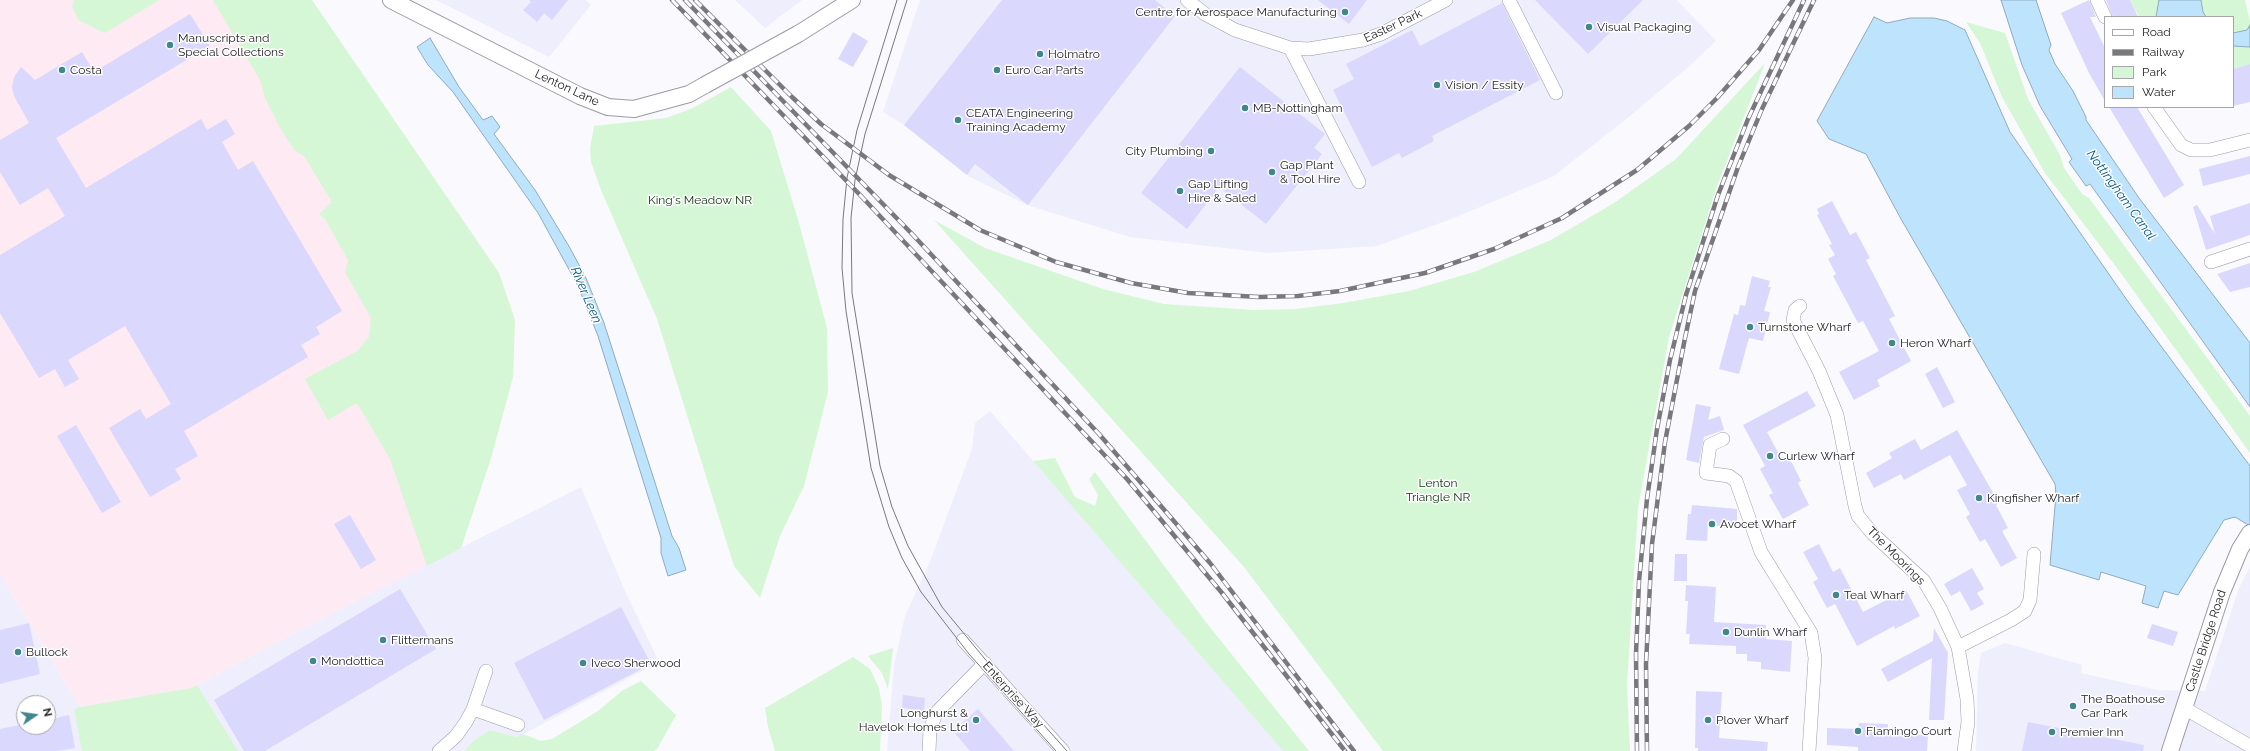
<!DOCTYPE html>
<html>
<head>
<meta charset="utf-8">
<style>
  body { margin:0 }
  #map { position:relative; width:2250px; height:751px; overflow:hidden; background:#faf9fe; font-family:Raleway,sans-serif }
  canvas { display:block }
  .legend { position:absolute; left:2104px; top:16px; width:130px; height:92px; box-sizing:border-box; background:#fff; border:1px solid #a7a7a9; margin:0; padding:5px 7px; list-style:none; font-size:12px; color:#232227 }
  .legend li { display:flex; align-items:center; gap:8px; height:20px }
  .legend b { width:20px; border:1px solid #a7a7a9 }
  .north { position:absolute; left:16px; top:695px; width:40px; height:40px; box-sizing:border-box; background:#fff; border:1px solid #a7a7a9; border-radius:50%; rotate:77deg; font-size:11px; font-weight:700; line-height:16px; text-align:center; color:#232227 }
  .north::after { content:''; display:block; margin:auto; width:14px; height:18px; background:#3f878b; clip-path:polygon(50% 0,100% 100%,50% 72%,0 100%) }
</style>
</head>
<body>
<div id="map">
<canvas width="2250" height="751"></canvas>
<ul class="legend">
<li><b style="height:5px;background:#fff"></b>Road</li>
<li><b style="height:5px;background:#79787d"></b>Railway</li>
<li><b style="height:11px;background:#d6f7d5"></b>Park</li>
<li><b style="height:11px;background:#bee4fd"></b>Water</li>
</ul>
<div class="north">N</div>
</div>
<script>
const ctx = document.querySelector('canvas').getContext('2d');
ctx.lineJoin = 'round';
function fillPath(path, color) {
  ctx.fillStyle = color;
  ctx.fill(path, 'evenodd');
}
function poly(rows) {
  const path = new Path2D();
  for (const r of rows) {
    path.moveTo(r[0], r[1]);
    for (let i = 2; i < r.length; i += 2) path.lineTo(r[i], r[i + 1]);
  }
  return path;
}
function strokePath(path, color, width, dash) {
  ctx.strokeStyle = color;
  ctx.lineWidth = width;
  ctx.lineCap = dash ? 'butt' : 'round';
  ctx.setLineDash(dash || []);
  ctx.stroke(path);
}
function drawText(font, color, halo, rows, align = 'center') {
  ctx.font = font + ' Raleway,sans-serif';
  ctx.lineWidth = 3;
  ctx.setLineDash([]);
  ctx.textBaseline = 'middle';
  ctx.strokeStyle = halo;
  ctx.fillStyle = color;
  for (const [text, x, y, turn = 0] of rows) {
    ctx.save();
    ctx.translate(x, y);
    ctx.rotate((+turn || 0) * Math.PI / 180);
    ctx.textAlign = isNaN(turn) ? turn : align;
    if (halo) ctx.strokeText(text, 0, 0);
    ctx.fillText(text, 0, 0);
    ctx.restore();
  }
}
fillPath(poly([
  [436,0,586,0,591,5,549,57],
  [735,0,802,0,765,28],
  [920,0,1677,0,1716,41,1687,68,1630,116,1554,176,1454,218,1377,246,1268,253,1130,237,1027,205,968,176,904,125,883,112],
  [990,411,1244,705,1283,751,887,751,894,665,905,616,931,559,972,449,975,423],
  [581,487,625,591,659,662,516,738,490,730,464,751,0,751,0,574,80,707,191,688,332,613],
  [24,703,48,703,48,727,24,727],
  [2250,567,2250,751,1976,751,1978,671,1981,653,2005,643,2082,665,2081,673,2157,690,2205,691,2239,588]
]), '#efeefd');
fillPath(poly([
  [0,0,312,0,499,273,515,320,513,377,491,458,461,548,332,613,191,688,80,707,0,574]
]), '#fdeaf3');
fillPath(poly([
  [74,0,159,0,105,33,78,20,72,6],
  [213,0,312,0,499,273,515,320,513,377,491,458,461,548,427,566,390,459,357,403,328,420,305,379,357,351,369,337,371,318,345,272,348,260,325,219,319,214,332,202,304,156,294,150,278,124,265,98,260,80],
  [2130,0,2245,0,2250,21,2250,64,2233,69,2233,17,2139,17],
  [1966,22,2005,33,2028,99,2060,155,2064,168,2082,194,2089,198,2250,416,2250,453,2120,272,2045,173,2002,97,1980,43],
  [1765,63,1716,189,1669,337,1638,508,1627,686,1630,751,1383,751,1244,567,934,220,985,248,1103,289,1164,304,1254,310,1296,309,1343,303,1409,291,1474,272,1551,240,1614,203,1676,159],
  [731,87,771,131,799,223,827,328,828,392,804,486,780,536,760,598,734,566,657,319,601,190,591,162,590,149,594,126,666,118,693,108],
  [1055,458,1075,497,1095,506,1098,495,1089,479,1095,472,1205,621,1309,751,1283,751,1033,461],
  [893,648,888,689,882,673,868,656],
  [853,657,870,669,879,688,882,706,880,751,775,751,768,727,765,708],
  [641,681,676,715,657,749,654,751,464,751,476,739,490,730,516,737,523,734,541,741,552,739,598,711,623,690],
  [197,685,238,751,82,751,74,709,80,707,191,688]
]), '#d6f7d5');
const water = poly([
  [2001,0,2036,0,2051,45,2049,50,2055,64,2073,91,2086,117,2086,120,2139,198,2250,343,2250,407,2090,184,2086,186,2069,162,2072,159,2040,106,2022,65,2001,0],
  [2159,0,2201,0,2203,12,2206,17,2156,17,2159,0],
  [1874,17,1887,23,1910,18,1934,18,1947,21,1965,30,2010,132,2129,303,2250,466,2250,526,2235,517,2224,520,2178,595,2164,591,2158,608,2142,603,2146,586,2101,572,2099,580,2050,565,2056,494,2055,484,1901,219,1866,154,1829,139,1817,121,1874,17],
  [2250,25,2250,47,2233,46,2233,33,2247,30,2250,25],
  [430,38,459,87,483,120,492,116,500,127,494,134,535,190,570,248,586,278,604,323,672,536,679,548,686,570,668,576,661,553,661,538,598,336,577,284,538,213,453,92,428,65,417,47,430,38]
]);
fillPath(water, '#bee4fd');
strokePath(water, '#90aabd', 1);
fillPath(poly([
  [529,0,568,0,552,20,544,13,537,22,523,10,531,2],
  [1002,0,1155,0,1175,16,1028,205,975,164,967,175,904,125],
  [1318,0,1367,0,1349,24],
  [1535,0,1643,0,1588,54],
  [2089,0,2096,17,2090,17,2105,48,2105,101,2089,73,2061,13],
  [2106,0,2130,0,2138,17,2113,17],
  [1502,3,1540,80,1432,136,1434,141,1402,158,1399,153,1372,167,1333,90,1354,79,1346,64,1412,30,1420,46],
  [190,14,210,46,56,138,86,188,201,119,207,130,226,119,235,134,222,142,238,170,253,161,342,311,316,327,320,334,301,345,308,357,184,431,198,456,175,469,181,479,150,497,109,428,140,409,146,419,171,404,125,326,68,360,79,379,65,387,55,369,39,378,0,313,0,255,65,216,48,188,20,205,0,172,0,140,29,123,14,96,12,87,14,77,21,67,35,80,82,52,94,72],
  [853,32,868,41,853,67,838,59],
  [2250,64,2250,102,2233,106,2233,69],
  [1240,67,1325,134,1314,148,1322,154,1266,224,1219,187,1187,229,1141,193],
  [2109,107,2137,107,2184,185,2164,198],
  [2250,156,2250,174,2203,186,2199,169],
  [1832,201,1850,235,1856,232,1870,258,1866,260,1895,316,1889,319,1911,361,1877,380,1880,386,1854,400,1839,372,1879,351,1863,321,1858,323,1833,276,1836,274,1828,259,1835,255,1829,245,1832,244,1817,215,1819,214,1817,209],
  [2250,203,2250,235,2206,250,2193,207,2197,205,2215,234,2210,216],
  [2250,263,2250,287,2230,292,2217,274],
  [1752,276,1770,281,1768,287,1771,287,1764,311,1770,312,1763,341,1749,338,1739,374,1719,369,1734,314,1738,315,1740,305,1745,306],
  [1937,367,1955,402,1943,408,1925,374],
  [1807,391,1816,406,1767,432,1781,458,1787,455,1793,465,1801,481,1798,483,1809,505,1783,519,1769,495,1773,493,1760,469,1765,466,1743,425],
  [1696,404,1711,407,1708,420,1720,416,1724,430,1704,437,1699,463,1686,460],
  [76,425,121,502,102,513,57,436],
  [1957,430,1999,503,1996,505,2008,528,2002,531,2017,558,2001,567,1985,539,1980,542,1966,517,1970,514,1957,490,1967,485,1950,455,1904,480,1901,474,1874,488,1866,473,1892,458,1889,453,1915,439,1921,450],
  [1692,505,1737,509,1737,527,1708,525,1707,541,1686,540,1688,514,1691,514],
  [350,515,376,560,361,569,334,524],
  [1819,544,1833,572,1840,568,1863,612,1906,590,1920,616,1895,629,1894,626,1857,646,1835,604,1827,608,1813,582,1818,579,1803,552],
  [1675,554,1687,554,1687,581,1674,581],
  [1972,568,1984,589,1977,593,1984,604,1971,611,1960,591,1951,596,1944,584],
  [1686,585,1716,587,1714,622,1766,625,1766,639,1792,641,1790,672,1761,669,1761,662,1747,661,1747,654,1736,654,1736,646,1689,644,1690,634,1686,634,1688,601,1685,601],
  [400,589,436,649,265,751,244,751,214,700],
  [621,607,651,664,544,720,514,663],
  [29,623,40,674,0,684,0,630],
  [2152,624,2178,632,2173,646,2147,638],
  [1934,628,1948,653,1944,720,1929,720,1932,658,1888,682,1881,669,1933,641],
  [1696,691,1722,692,1719,738,1768,742,1767,751,1698,751,1698,748,1695,748],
  [903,695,925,698,924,711,902,708],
  [978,709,1014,751,970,751,953,731],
  [69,715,75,748,58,751,0,751,0,729,24,724,24,727,48,727,48,720],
  [2028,722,2144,745,2143,751,2022,751],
  [1859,723,1888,724,1888,734,1928,735,1927,751,1858,751,1858,747,1827,745,1827,728,1858,729]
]), '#dbd8fe');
const minor = poly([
  [1187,0,1205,14,1235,30,1290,48,1309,49,1363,40,1381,34,1446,0],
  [1509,0,1556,93],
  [2097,0,2105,17],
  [1290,48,1359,182],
  [2154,107,2181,145,2191,150,2210,150,2250,140],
  [2211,262,2250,249],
  [1800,306,1795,310,1793,320,1819,371,1837,415,1855,506,1858,516,1873,534,1924,581,1940,608,1958,647,1967,699,1968,722,1964,751],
  [1723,439,1710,445,1706,473,1729,476,1736,481,1761,552,1811,633,1815,658,1809,751],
  [963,640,1063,751],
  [1958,647,2011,620,2025,611,2030,600,2034,554],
  [2184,708,2250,746],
  [473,709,518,725],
  [439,751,456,736,466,722,473,709,486,671],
  [929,751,930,730,936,713,985,663]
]);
const tertiary = poly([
  [391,0,580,96,608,107,634,109,689,94,705,85],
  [798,34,852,0],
  [2170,751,2222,592,2240,549,2250,533]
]);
strokePath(minor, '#9b9ba6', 14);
strokePath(tertiary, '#9b9ba6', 18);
strokePath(minor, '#fff', 13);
strokePath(tertiary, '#fff', 16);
strokePath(poly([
  [897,0,857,130,847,178,843,219,842,268,846,311,871,468,889,527,902,558,921,592,969,654,1056,751],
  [907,0,865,134,855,180,851,218,852,293,880,466,892,507,908,546,942,607,985,659,1067,751]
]), '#79787d', 1);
const rail = poly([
  [672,0,862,197,1127,479,1222,593,1345,751],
  [685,0,913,235,1099,434,1210,563,1354,751],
  [695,0,792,97,821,124,889,175,980,230,1056,262,1131,283,1188,293,1259,297,1298,296,1340,291,1425,273,1494,249,1562,218,1637,170,1689,126,1717,98,1759,50,1793,0],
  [1637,751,1636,654,1639,581,1647,499,1657,429,1670,360,1686,295,1718,195,1748,119,1804,0],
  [1647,751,1646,664,1652,544,1665,442,1685,338,1695,291,1738,167,1762,109,1814,0]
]);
strokePath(rail, '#79787d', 4.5);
strokePath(rail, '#fff', 3, [9]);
const tertiaryBridge = poly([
  [705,85,798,34]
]);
strokePath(tertiaryBridge, '#9b9ba6', 18, []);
strokePath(tertiaryBridge, '#fff', 16);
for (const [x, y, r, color] of [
  [1345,12,4,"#3f878b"],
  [1589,27,4,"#3f878b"],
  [170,45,4,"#3f878b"],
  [1040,54,4,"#3f878b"],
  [62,70,4,"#3f878b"],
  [997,70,4,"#3f878b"],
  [1437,85,4,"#3f878b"],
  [1245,108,4,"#3f878b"],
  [958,120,4,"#3f878b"],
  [1211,151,4,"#3f878b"],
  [1272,172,4,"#3f878b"],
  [1180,191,4,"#3f878b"],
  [1750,327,4,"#3f878b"],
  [1892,343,4,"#3f878b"],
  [1770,456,4,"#3f878b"],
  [1979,498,4,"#3f878b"],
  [1712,524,4,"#3f878b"],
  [1836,595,4,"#3f878b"],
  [1726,632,4,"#3f878b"],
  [383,640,4,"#3f878b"],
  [18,652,4,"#3f878b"],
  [313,661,4,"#3f878b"],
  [583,663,4,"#3f878b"],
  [2073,706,4,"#3f878b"],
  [976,720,4,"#3f878b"],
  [1708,720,4,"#3f878b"],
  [1858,731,4,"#3f878b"],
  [2052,732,4,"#3f878b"]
]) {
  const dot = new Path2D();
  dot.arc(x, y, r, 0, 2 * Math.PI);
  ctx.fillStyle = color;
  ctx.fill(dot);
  strokePath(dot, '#fff', 1.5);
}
drawText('12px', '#232227', '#fff', [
  ["Centre for Aerospace Manufacturing",1337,12,"right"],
  ["Visual Packaging",1597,27],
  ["Manuscripts and",178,38],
  ["Special Collections",178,52],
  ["Holmatro",1048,54],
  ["Costa",70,70],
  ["Euro Car Parts",1005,70],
  ["Vision / Essity",1445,85],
  ["MB-Nottingham",1253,108],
  ["CEATA Engineering",966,113],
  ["Training Academy",966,127],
  ["City Plumbing",1203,151,"right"],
  ["Gap Plant",1280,165],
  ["& Tool Hire",1280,179],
  ["Gap Lifting",1188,184],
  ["Hire & Saled",1188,198],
  ["Turnstone Wharf",1758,327],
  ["Heron Wharf",1900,343],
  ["Curlew Wharf",1778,456],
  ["Kingfisher Wharf",1987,498],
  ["Avocet Wharf",1720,524],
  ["Teal Wharf",1844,595],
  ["Dunlin Wharf",1734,632],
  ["Flittermans",391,640],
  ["Bullock",26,652],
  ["Mondottica",321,661],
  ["Iveco Sherwood",591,663],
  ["The Boathouse",2081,699],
  ["Car Park",2081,713],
  ["Longhurst &",968,713,"right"],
  ["Havelok Homes Ltd",968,727,"right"],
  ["Plover Wharf",1716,720],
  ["Flamingo Court",1866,731],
  ["Premier Inn",2060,732]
], 'left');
drawText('12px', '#232227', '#fff', [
  ["Easter Park",1393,26,-25],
  ["Lenton Lane",567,88,25],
  ["The Moorings",1896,556,45],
  ["Castle Bridge Road",2206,641,-72],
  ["Enterprise Way",1013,695,48]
]);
drawText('12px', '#0b330f', '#fff', [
  ["King's Meadow NR",700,200],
  ["Lenton",1438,483],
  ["Triangle NR",1438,497]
]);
drawText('italic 13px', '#00577e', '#fff', [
  ["Nottingham Canal",2121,195,54],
  ["River Leen",586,295,67]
]);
</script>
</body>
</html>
